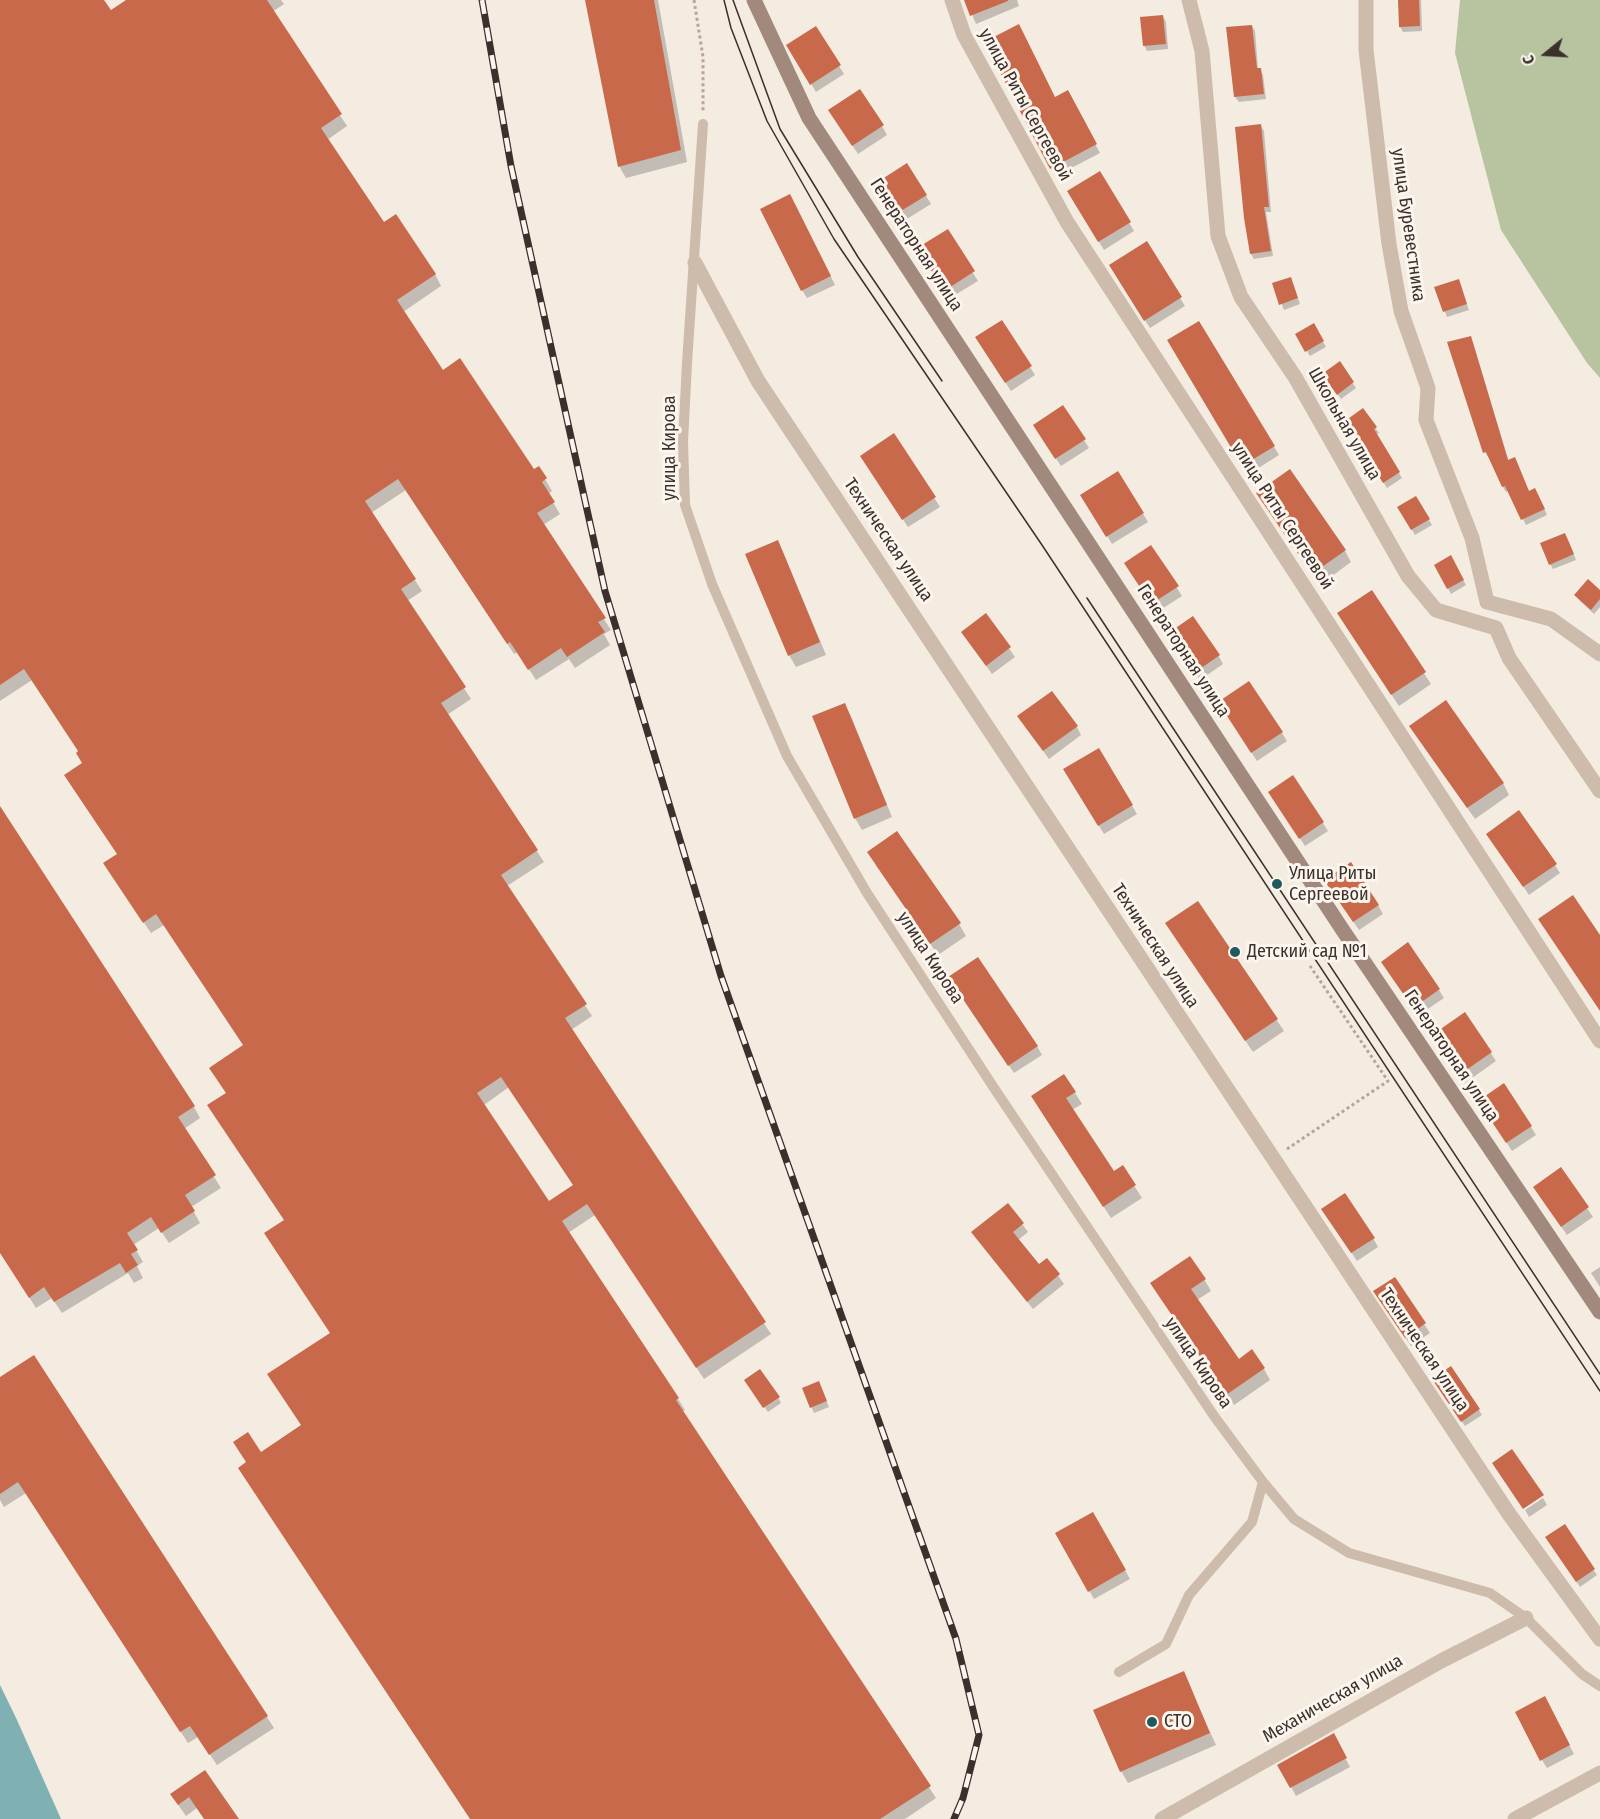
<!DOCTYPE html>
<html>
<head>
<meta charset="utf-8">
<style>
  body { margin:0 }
  #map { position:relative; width:1600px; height:1819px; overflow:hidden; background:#f4ebe1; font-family:"Fira Sans Condensed",sans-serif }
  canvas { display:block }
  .north { position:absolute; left:1516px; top:24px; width:60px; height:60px; -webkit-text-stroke:4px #fbf5ee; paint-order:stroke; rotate:252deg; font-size:16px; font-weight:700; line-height:24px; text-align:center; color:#3b302b }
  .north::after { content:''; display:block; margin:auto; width:21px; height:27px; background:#3b302b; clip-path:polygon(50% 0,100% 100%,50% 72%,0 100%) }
</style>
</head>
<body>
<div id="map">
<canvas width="1600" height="1819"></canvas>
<div class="north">С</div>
</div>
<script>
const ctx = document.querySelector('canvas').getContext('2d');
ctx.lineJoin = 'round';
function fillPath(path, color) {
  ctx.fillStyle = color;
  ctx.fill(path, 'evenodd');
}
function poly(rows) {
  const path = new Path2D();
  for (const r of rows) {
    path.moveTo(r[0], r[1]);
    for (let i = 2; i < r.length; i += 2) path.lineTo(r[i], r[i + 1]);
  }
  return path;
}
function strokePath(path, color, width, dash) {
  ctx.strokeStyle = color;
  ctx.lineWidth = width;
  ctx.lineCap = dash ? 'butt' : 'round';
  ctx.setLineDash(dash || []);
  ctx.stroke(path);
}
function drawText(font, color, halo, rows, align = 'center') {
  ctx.font = font + ' "Fira Sans Condensed",sans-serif';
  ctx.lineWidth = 6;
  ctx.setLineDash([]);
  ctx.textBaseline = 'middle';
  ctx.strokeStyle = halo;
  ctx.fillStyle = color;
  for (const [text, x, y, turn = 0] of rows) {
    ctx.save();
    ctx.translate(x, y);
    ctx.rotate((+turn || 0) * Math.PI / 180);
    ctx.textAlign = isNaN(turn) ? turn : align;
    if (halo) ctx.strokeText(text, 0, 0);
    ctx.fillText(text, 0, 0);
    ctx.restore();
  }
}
fillPath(poly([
  [1460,0,1600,0,1600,378,1587,363,1501,230,1455,53]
]), '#b8c4a0');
fillPath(poly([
  [0,1685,17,1720,61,1819,0,1819]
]), '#7fb0b2');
fillPath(poly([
  [0,0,102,0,110,12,128,0,281,0,284,4,272,12,347,126,327,140,383,224,435,274,441,286,403,312,443,372,533,471,545,479,552,491,548,494,560,514,543,525,611,630,604,634,610,645,575,668,569,659,536,680,518,652,514,654,406,490,371,513,422,591,407,601,471,699,447,715,544,862,507,886,592,1016,571,1030,771,1334,704,1379,595,1215,568,1233,678,1399,685,1410,682,1412,936,1798,905,1819,471,1819,260,1454,302,1426,332,1334,285,1221,227,1094,244,1046,164,925,151,933,112,875,118,855,80,752,32,680,0,701],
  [509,1087,574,1186,549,1203,484,1105],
  [586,0,658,0,687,162,626,178,619,166],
  [966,0,1017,0,1019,6,976,24],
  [1399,0,1421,0,1422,31,1403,32,1400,27],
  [1163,16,1166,22,1168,49,1147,51,1144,45],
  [1252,26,1255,31,1258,69,1260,69,1263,75,1266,99,1239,102,1235,97],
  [788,45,839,66,844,74,816,92],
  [1067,92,1100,153,1056,176,1051,168],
  [835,119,882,126,887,135,858,154],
  [1261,126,1264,131,1271,212,1266,212,1273,256,1254,259,1251,254,1245,218],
  [907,165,931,204,902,222,883,192],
  [1100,173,1134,231,1104,250,1069,192],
  [795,204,835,285,807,298,802,290],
  [947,231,978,281,950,298,924,257],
  [1147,244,1185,306,1150,328,1111,266],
  [1458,280,1469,310,1447,317,1436,288],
  [1274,284,1293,284,1300,304,1284,310],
  [1199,323,1279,455,1249,474,1169,341],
  [1313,325,1326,347,1310,356,1297,334],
  [1473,343,1509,462,1529,493,1538,495,1547,515,1526,525,1509,490,1506,492,1503,487,1490,456,1488,457,1485,452],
  [982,346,1030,367,1035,375,1011,391],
  [1339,363,1356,388,1341,399,1327,379],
  [1363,410,1379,433,1376,435,1402,478,1387,488,1368,457,1371,456],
  [1040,434,1084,440,1089,448,1061,466],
  [894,435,940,507,908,527,867,465],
  [1118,473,1148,522,1112,544,1083,495],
  [1258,494,1345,551,1351,562,1320,585],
  [1416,498,1432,525,1415,535,1399,508],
  [1568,540,1576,560,1553,569,1550,564],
  [777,542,784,554,826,655,796,667,789,655,747,555],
  [1151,547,1182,596,1157,612,1131,572],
  [1450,557,1466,585,1451,594,1436,566],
  [1371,592,1431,684,1399,706,1345,625],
  [1600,592,1600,607,1594,614,1579,600,1576,595],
  [986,616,1015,657,992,674,963,633],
  [1174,643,1218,655,1223,664,1200,680],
  [845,705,851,716,892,817,862,830,855,818],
  [1225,711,1282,733,1287,741,1257,761],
  [1024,725,1077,727,1081,735,1049,759],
  [1418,738,1503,783,1509,795,1475,819],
  [1098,750,1137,814,1104,834,1065,770],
  [1293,777,1328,831,1305,846,1275,801],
  [0,809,194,1107,200,1118,184,1129,221,1188,191,1207,200,1223,169,1243,159,1228,133,1245,143,1262,137,1266,143,1278,134,1283,128,1273,62,1313,52,1298,36,1308,0,1252],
  [1493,842,1555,865,1560,873,1529,895],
  [875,864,959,924,966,936,938,955],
  [1331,889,1378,905,1383,914,1359,930],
  [1198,903,1284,1031,1253,1052,1174,935],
  [1388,970,1439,990,1444,998,1419,1015],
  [955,986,1037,1046,1042,1055,1014,1073],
  [1465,1014,1496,1061,1465,1083,1439,1044],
  [1075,1093,1082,1104,1072,1110,1113,1173,1122,1167,1142,1198,1111,1218,1039,1108],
  [1485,1109,1531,1127,1536,1135,1512,1151],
  [1561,1169,1593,1217,1567,1235,1540,1196],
  [1008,1205,1028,1232,1018,1240,1039,1266,1047,1260,1064,1284,1033,1309,973,1233],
  [1328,1218,1373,1238,1378,1247,1357,1261],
  [1600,1267,1600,1287,1591,1273],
  [1204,1279,1211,1291,1197,1300,1238,1361,1264,1369,1270,1380,1234,1405,1159,1295],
  [1394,1279,1430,1333,1411,1346,1380,1300],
  [34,1357,274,1728,217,1765,198,1737,188,1743,26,1493,4,1507,0,1500,0,1379],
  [749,1385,778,1397,781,1403,768,1412],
  [1437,1385,1479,1410,1482,1415,1465,1426],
  [804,1389,821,1389,829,1407,814,1413],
  [1543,1498,1547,1505,1529,1517,1525,1510],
  [1093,1514,1130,1579,1094,1599,1057,1534],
  [1564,1526,1597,1575,1580,1587,1550,1543],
  [1183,1673,1216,1745,1128,1783,1121,1771],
  [1549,1706,1574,1754,1547,1768,1542,1760],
  [1333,1735,1350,1767,1296,1796,1279,1765],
  [204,1772,237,1819,205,1819,197,1808,186,1816,179,1806,172,1794]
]), '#0003');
fillPath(poly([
  [0,0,104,0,111,10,126,0,267,0,342,114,321,128,384,222,396,214,436,274,397,300,443,370,460,358,534,469,539,466,547,478,542,482,555,502,537,513,606,618,598,622,605,632,567,657,561,648,528,670,510,642,507,644,398,479,365,501,416,579,401,589,466,687,441,703,538,850,501,875,587,1004,565,1018,766,1322,696,1368,587,1204,562,1221,679,1398,676,1400,931,1786,880,1819,470,1819,238,1468,246,1462,233,1442,248,1432,261,1452,301,1425,267,1374,330,1333,264,1233,284,1220,207,1105,226,1093,209,1068,243,1045,156,914,143,923,103,863,117,854,64,775,82,763,76,753,78,751,24,669,0,685],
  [501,1077,573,1185,549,1201,477,1093],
  [585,0,654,0,681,150,618,167],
  [964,0,1008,0,1008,1,970,16],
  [1398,0,1419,0,1420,26,1399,27],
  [1163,15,1166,44,1143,46,1140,17],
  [1019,24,1055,97,1068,90,1097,144,1050,169,984,42],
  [1252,25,1257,68,1261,68,1264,94,1234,97,1226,27],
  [816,26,841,65,810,85,786,45],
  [860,89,884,125,852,146,828,110],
  [1261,124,1269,207,1264,207,1271,251,1250,254,1244,218,1235,127],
  [907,163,927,195,896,214,876,183],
  [1100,171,1131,222,1098,242,1067,191],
  [790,194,831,276,801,291,760,209],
  [948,229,975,271,944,291,917,248],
  [1147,241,1182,297,1144,321,1109,265],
  [1291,277,1298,298,1279,305,1272,283],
  [1459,279,1467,304,1443,312,1434,287],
  [1002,320,1032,366,1005,383,975,337],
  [1199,321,1275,446,1242,466,1167,340],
  [1314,323,1324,341,1305,352,1295,334],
  [1471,336,1508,460,1515,457,1529,491,1535,488,1545,509,1521,520,1505,486,1502,487,1486,452,1483,453,1447,342],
  [1340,361,1354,382,1337,395,1322,374],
  [1063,405,1086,439,1055,459,1033,425],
  [1363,408,1377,427,1374,429,1400,472,1383,483,1366,456,1369,455,1345,421],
  [894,433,936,497,902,520,860,456],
  [1290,469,1346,550,1312,574,1256,493],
  [1118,471,1144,513,1106,537,1080,495],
  [1416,496,1430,519,1411,530,1397,507],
  [1565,533,1574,554,1549,565,1540,543],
  [778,540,820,642,788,656,745,554],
  [1151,545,1179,586,1151,604,1124,563],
  [1451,555,1464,580,1447,589,1434,565],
  [1588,579,1600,590,1600,599,1591,610,1574,595],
  [1372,590,1426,672,1391,695,1337,613],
  [986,613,1011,647,986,666,961,632],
  [1193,616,1220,655,1194,673,1167,634],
  [1249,681,1283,732,1251,753,1218,702],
  [1052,691,1078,726,1043,751,1017,716],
  [1446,700,1504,783,1467,808,1409,726],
  [845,703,887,805,854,819,812,716],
  [1099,748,1133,805,1098,826,1063,769],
  [1293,775,1324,822,1299,839,1268,792],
  [0,806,195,1106,178,1117,216,1175,185,1195,195,1211,161,1233,151,1217,127,1233,138,1250,131,1254,138,1265,126,1273,120,1263,54,1302,44,1287,29,1298,0,1253],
  [1519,810,1557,864,1523,887,1486,834],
  [897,831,961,923,930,944,867,852],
  [1351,862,1379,905,1353,922,1324,880],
  [1573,895,1600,935,1600,1011,1538,919],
  [1198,901,1278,1019,1245,1041,1165,923],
  [1408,942,1440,989,1413,1008,1381,962],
  [978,957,1038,1046,1008,1066,948,977],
  [1465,1012,1492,1052,1459,1075,1432,1035],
  [1064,1074,1076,1092,1066,1098,1114,1171,1123,1165,1136,1185,1103,1207,1031,1096],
  [1504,1083,1532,1126,1506,1143,1478,1101],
  [1561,1167,1589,1207,1561,1227,1533,1187],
  [1345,1193,1375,1238,1351,1253,1321,1209],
  [1008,1203,1024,1223,1013,1232,1039,1264,1047,1258,1060,1274,1027,1302,971,1232],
  [1190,1256,1206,1279,1191,1289,1239,1359,1252,1349,1265,1368,1226,1395,1150,1283],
  [1395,1277,1426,1323,1405,1338,1373,1291],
  [34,1355,268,1716,209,1755,190,1726,180,1732,18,1482,0,1494,0,1377],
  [1451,1366,1480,1409,1461,1422,1432,1379],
  [760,1369,780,1397,763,1408,744,1380],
  [819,1381,827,1401,810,1408,802,1388],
  [1512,1449,1544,1495,1523,1509,1492,1463],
  [1093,1512,1126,1570,1088,1592,1055,1533],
  [1565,1524,1595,1569,1576,1582,1545,1537],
  [1184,1671,1210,1733,1120,1772,1093,1710],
  [1545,1696,1570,1745,1540,1761,1515,1712],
  [1334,1733,1347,1758,1290,1788,1277,1765],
  [205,1770,239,1819,204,1819,189,1797,178,1805,170,1794]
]), '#c8694b');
strokePath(poly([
  [694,0,703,57,703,113],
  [1287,1149,1388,1081,1310,966]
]), '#b9a596', 3, [3, 3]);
strokePath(poly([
  [703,124,687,363,683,442,685,505,712,584,787,756,867,893,994,1088,1214,1416,1263,1482,1294,1519,1349,1553,1490,1593,1526,1618,1582,1674,1600,1686],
  [1119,1672,1166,1644,1189,1595,1252,1522,1263,1482]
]), '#cdbbac', 10);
strokePath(poly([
  [952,0,964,35,1067,222,1600,1041],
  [1189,0,1202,51,1218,236,1241,297,1295,377,1408,576,1436,610,1496,628,1509,658,1600,791],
  [1366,0,1366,50,1389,244,1401,311,1428,388,1426,420,1472,538,1487,602,1551,619,1600,654],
  [695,263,758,381,1509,1514,1600,1639],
  [1162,1819,1441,1661,1526,1618],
  [1515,1819,1600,1773]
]), '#cdbbac', 15);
strokePath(poly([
  [754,0,809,118,1342,929,1600,1312]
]), '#a18a7d', 15);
strokePath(poly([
  [724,0,731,28,767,121,834,239,1042,545,1600,1391],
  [733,0,780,129,858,257,942,381],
  [1087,598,1600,1374]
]), '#3b302b', 1.5);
const rail = poly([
  [482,0,511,166,605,591,721,976,956,1639,979,1735,963,1798,954,1819]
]);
strokePath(rail, '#3b302b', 7);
strokePath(rail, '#fbf5ee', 4.5, [14]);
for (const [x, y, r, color] of [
  [1277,884,6,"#1f5a5e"],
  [1235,952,6,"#1f5a5e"],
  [1152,1722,6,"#1f5a5e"]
]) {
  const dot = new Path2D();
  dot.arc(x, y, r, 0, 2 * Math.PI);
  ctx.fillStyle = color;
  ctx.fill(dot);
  strokePath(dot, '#fbf5ee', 2);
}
drawText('18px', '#3b302b', '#fbf5ee', [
  ["улица Риты Сергеевой",1025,105,61],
  ["улица Буревестника",1408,225,82],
  ["Генераторная улица",916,245,57],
  ["Школьная улица",1344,424,60],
  ["улица Кирова",670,448,-90],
  ["улица Риты Сергеевой",1282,516,57],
  ["Техническая улица",888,540,56],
  ["Генераторная улица",1183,651,57],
  ["Техническая улица",1155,946,57],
  ["улица Кирова",930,958,57],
  ["Генераторная улица",1451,1056,56],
  ["Техническая улица",1424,1350,56],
  ["улица Кирова",1198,1363,56],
  ["Механическая улица",1333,1699,-30]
]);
drawText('18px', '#3b302b', '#fbf5ee', [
  ["Улица Риты",1289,874],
  ["Сергеевой",1289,895],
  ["Детский сад №1",1247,952],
  ["СТО",1164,1722]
], 'left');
</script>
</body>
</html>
